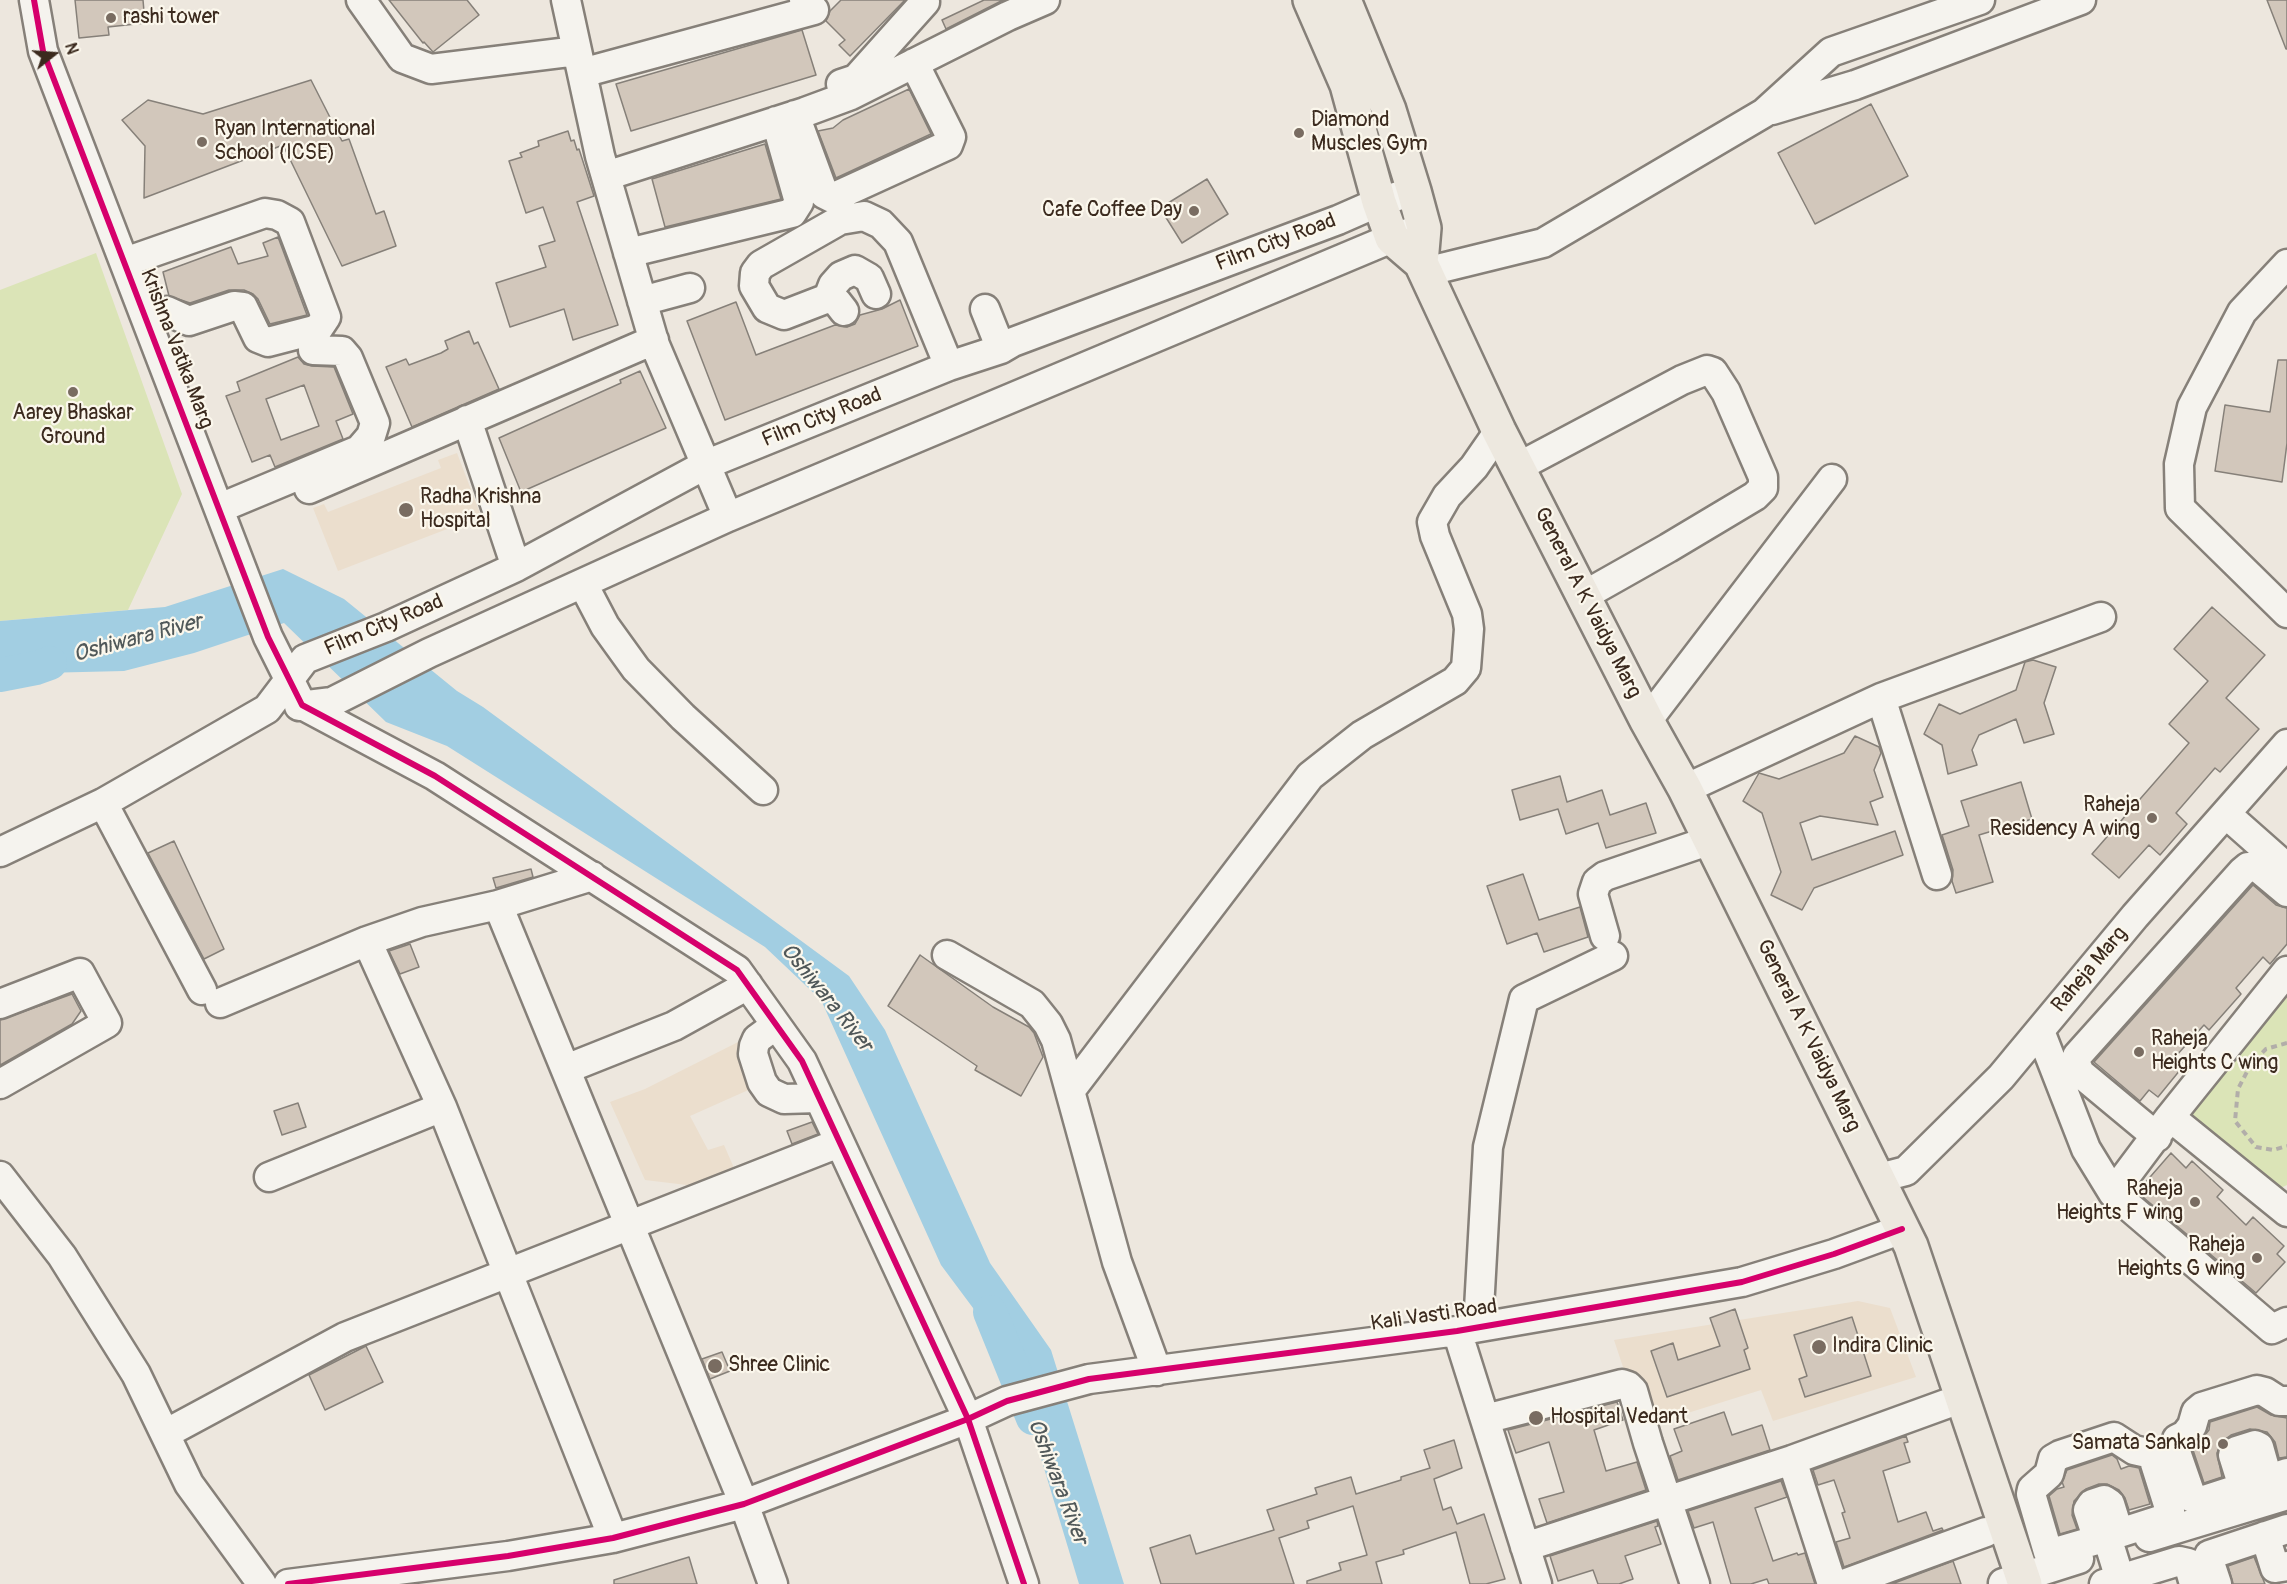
<!DOCTYPE html>
<html>
<head>
<meta charset="utf-8">
<style>
  body { margin:0 }
  #map { position:relative; width:2287px; height:1584px; overflow:hidden; background:#ede7de; font-family:Pangolin,sans-serif }
  canvas { display:block }
  .north { position:absolute; left:24px; top:24px; width:60px; height:60px; -webkit-text-stroke:4px #fbf7ec; paint-order:stroke; rotate:73deg; font-size:16px; font-weight:700; line-height:24px; text-align:center; color:#3b2a1e }
  .north::after { content:''; display:block; margin:auto; width:21px; height:27px; background:#3b2a1e; clip-path:polygon(50% 0,100% 100%,50% 72%,0 100%) }
</style>
</head>
<body>
<div id="map">
<canvas width="2287" height="1584"></canvas>
<div class="north">N</div>
</div>
<script>
const ctx = document.querySelector('canvas').getContext('2d');
ctx.lineJoin = 'round';
function fillPath(path, color) {
  ctx.fillStyle = color;
  ctx.fill(path, 'evenodd');
}
function poly(rows) {
  const path = new Path2D();
  for (const r of rows) {
    path.moveTo(r[0], r[1]);
    for (let i = 2; i < r.length; i += 2) path.lineTo(r[i], r[i + 1]);
  }
  return path;
}
function strokePath(path, color, width, dash) {
  ctx.strokeStyle = color;
  ctx.lineWidth = width;
  ctx.lineCap = dash ? 'butt' : 'round';
  ctx.setLineDash(dash || []);
  ctx.stroke(path);
}
function drawText(font, color, halo, rows, align = 'center') {
  ctx.font = font + ' Pangolin,sans-serif';
  ctx.lineWidth = 4.5;
  ctx.setLineDash([]);
  ctx.textBaseline = 'middle';
  ctx.strokeStyle = halo;
  ctx.fillStyle = color;
  for (const [text, x, y, turn = 0] of rows) {
    ctx.save();
    ctx.translate(x, y);
    ctx.rotate((+turn || 0) * Math.PI / 180);
    ctx.textAlign = isNaN(turn) ? turn : align;
    if (halo) ctx.strokeText(text, 0, 0);
    ctx.fillText(text, 0, 0);
    ctx.restore();
  }
}
fillPath(poly([
  [457,453,481,516,338,571,313,508,324,504,328,512,441,468,438,460],
  [752,1035,773,1079,690,1116,708,1150,724,1145,734,1168,695,1186,645,1180,610,1102,645,1089],
  [1858,1301,1890,1308,1916,1377,1773,1421,1761,1390,1643,1427,1614,1340]
]), '#ebdecd');
fillPath(poly([
  [96,253,182,494,128,610,0,621,0,290],
  [2287,982,2287,1185,2254,1201,2170,1117]
]), '#dbe4b7');
fillPath(poly([
  [283,569,344,599,457,691,483,707,849,976,885,1030,990,1263,1051,1350,1124,1584,1079,1584,1011,1359,941,1265,821,1000,765,947,447,746,386,722,284,623,194,653,124,671,0,674,0,621,165,607]
]), '#a2cee2');
strokePath(poly([
  [0,675,36,668,50,663],
  [990,1312,1033,1418]
]), '#a2cee2', 34);
const building = poly([
  [75,0,143,0,145,23,108,27,109,35,79,38,75,0],
  [389,0,467,0,479,15,433,52,424,42,423,43,389,0],
  [841,0,905,0,850,56,839,45,845,40,826,21,830,11,841,0],
  [984,0,1003,0,946,29,942,20,984,0],
  [2267,0,2287,0,2287,49,2286,49,2267,0],
  [802,30,816,75,631,131,616,84,802,30],
  [311,80,342,141,349,139,376,214,384,211,396,246,342,266,283,145,144,198,145,146,122,120,148,100,203,114,311,80],
  [909,89,931,134,836,178,818,131,833,128,843,120,909,89],
  [1871,104,1908,176,1815,224,1778,153,1871,104],
  [568,131,571,141,574,140,577,150,579,149,594,196,577,202,618,325,573,340,564,309,510,327,496,283,546,267,539,246,555,241,543,207,526,213,509,161,522,157,520,153,539,146,538,141,568,131],
  [765,144,781,199,665,227,652,179,765,144],
  [1207,179,1228,214,1182,243,1160,208,1207,179],
  [278,237,307,315,270,324,258,299,253,294,244,290,229,290,190,303,169,296,163,272,231,247,238,264,268,256,263,243,278,237],
  [900,300,918,346,725,420,687,321,736,302,756,355,835,325,847,327,855,324,860,315,882,309,900,300],
  [469,331,474,344,478,342,499,389,412,427,386,367,406,359,409,365,441,353,448,349,445,341,469,331],
  [298,357,304,364,312,366,334,367,353,414,336,421,343,439,275,467,270,455,252,462,226,396,240,391,237,382,298,357],
  [304,385,319,426,281,440,266,399,304,385],
  [2278,360,2287,360,2287,443,2282,482,2215,471,2225,405,2270,412,2278,360],
  [640,371,666,428,521,492,499,438,621,383,620,380,640,371],
  [2212,607,2265,655,2226,698,2259,729,2220,772,2215,768,2176,813,2187,824,2160,855,2149,845,2119,878,2092,854,2189,743,2169,724,2208,681,2174,649,2212,607],
  [2033,660,2056,667,2044,703,2054,734,2024,743,2016,719,1979,735,1972,750,1977,765,1948,774,1942,745,1924,734,1939,704,1960,714,2016,690,2025,662,2033,660],
  [1855,736,1879,747,1881,753,1874,770,1883,797,1870,802,1878,825,1820,816,1800,823,1812,860,1895,831,1903,855,1814,888,1802,910,1771,895,1781,872,1762,813,1743,801,1759,773,1779,779,1844,753,1855,736],
  [1560,776,1567,802,1602,790,1610,815,1646,803,1656,833,1606,848,1598,823,1566,834,1558,809,1520,820,1512,790,1560,776],
  [2021,782,2032,819,1979,835,1993,882,1956,893,1952,881,1953,870,1942,835,1969,826,1961,801,2021,782],
  [174,841,224,949,204,959,148,853,174,841],
  [531,869,533,877,496,888,493,878,531,869],
  [1523,874,1539,920,1580,907,1588,937,1544,952,1537,933,1507,944,1487,886,1523,874],
  [2253,885,2276,905,2287,908,2287,944,2270,964,2263,957,2236,988,2241,994,2209,1030,2204,1025,2176,1056,2185,1064,2158,1097,2149,1090,2140,1101,2094,1062,2253,885],
  [410,944,419,967,400,974,389,951,410,944],
  [920,955,993,1007,1029,1027,1034,1033,1043,1057,1021,1096,975,1070,977,1066,888,1006,920,955],
  [72,994,81,1011,72,1024,0,1065,0,1020,72,994],
  [298,1103,306,1127,282,1135,274,1111,298,1103],
  [812,1122,818,1134,792,1144,787,1131,812,1122],
  [2171,1153,2186,1168,2192,1161,2223,1190,2217,1197,2246,1225,2253,1217,2284,1246,2277,1254,2285,1262,2256,1293,2137,1192,2171,1153],
  [1735,1309,1748,1348,1744,1350,1750,1369,1667,1397,1651,1351,1673,1343,1678,1360,1720,1346,1710,1318,1735,1309],
  [1852,1317,1871,1376,1805,1397,1799,1379,1807,1376,1794,1335,1852,1317],
  [366,1346,383,1382,325,1410,309,1375,366,1346],
  [722,1352,730,1371,710,1379,702,1359,722,1352],
  [1617,1402,1623,1420,1594,1430,1606,1471,1637,1462,1646,1490,1547,1523,1539,1499,1564,1492,1549,1442,1516,1453,1508,1430,1617,1402],
  [2257,1407,2271,1415,2287,1418,2287,1457,2279,1458,2275,1442,2267,1432,2250,1429,2231,1435,2223,1441,2217,1453,2222,1477,2204,1483,2193,1450,2209,1430,2210,1422,2257,1407],
  [1724,1412,1732,1435,1762,1425,1770,1450,1678,1480,1670,1456,1682,1451,1674,1429,1724,1412],
  [1906,1436,1908,1442,1904,1443,1910,1462,1883,1471,1898,1522,1926,1512,1933,1531,1942,1528,1943,1530,1844,1567,1836,1542,1850,1538,1842,1513,1845,1512,1834,1480,1818,1485,1813,1470,1906,1436],
  [1454,1440,1462,1468,1434,1479,1443,1510,1451,1507,1457,1524,1484,1514,1505,1579,1486,1584,1470,1584,1456,1532,1403,1550,1404,1554,1376,1562,1382,1584,1307,1584,1307,1581,1341,1570,1339,1563,1367,1555,1353,1506,1307,1521,1309,1528,1279,1538,1294,1584,1161,1584,1150,1548,1190,1535,1196,1554,1274,1530,1267,1510,1317,1494,1315,1488,1351,1477,1356,1494,1401,1480,1401,1477,1430,1468,1424,1450,1454,1440],
  [2112,1455,2117,1459,2121,1469,2129,1466,2139,1468,2150,1504,2129,1510,2125,1498,2119,1490,2107,1484,2099,1484,2086,1489,2074,1501,2072,1515,2077,1529,2060,1534,2049,1496,2057,1489,2064,1487,2062,1482,2067,1470,2112,1455],
  [1781,1481,1787,1497,1755,1508,1773,1561,1797,1553,1798,1555,1805,1553,1815,1584,1769,1584,1767,1579,1751,1584,1731,1584,1713,1522,1694,1528,1688,1511,1781,1481],
  [1657,1521,1658,1526,1655,1527,1661,1544,1625,1556,1633,1579,1619,1584,1598,1584,1593,1570,1558,1581,1550,1556,1657,1521],
  [689,1557,697,1584,614,1584,614,1580,689,1557],
  [2254,1557,2265,1584,2233,1584,2228,1566,2254,1557],
  [1953,1561,1961,1584,1892,1584,1953,1561]
]);
fillPath(building, '#d2c7bb');
strokePath(building, '#868079', 1.5);
const minor = poly([
  [34,0,43,51,268,637,302,705,435,776,737,970,802,1061,968,1419,1024,1584],
  [361,0,402,58,431,69,577,51],
  [566,0,600,156,655,345,728,517],
  [582,73,814,10,804,0],
  [841,84,856,79,925,2,923,0],
  [1772,110,1855,85,2081,0],
  [795,115,824,194,832,198,948,145,951,137,914,63],
  [606,176,805,112,851,95,1008,16,1045,0],
  [628,253,792,213,799,202,776,121],
  [125,262,265,213,277,215,290,222,326,317,318,329,268,342,258,338,243,307,234,306,189,321,167,311,147,318],
  [2287,264,2242,312,2192,407,2179,464,2180,508,2287,613],
  [1425,272,1543,243,1764,113,1831,52,1980,0],
  [828,298,833,285,841,276,855,270,869,278,876,294],
  [642,301,690,288],
  [985,309,1001,349],
  [844,311,837,302,828,298,784,315,767,308,754,286,755,273,761,265,840,220,864,216,881,224,898,242,949,366],
  [467,420,516,567],
  [1518,467,1682,380,1707,370,1713,372,1726,392,1763,477,1763,488,1755,496,1668,548,1583,596],
  [309,489,654,340],
  [220,508,359,450,371,436,375,423,348,358,342,351,313,350],
  [583,584,605,626,636,669,683,717,763,790],
  [1881,698,1937,875],
  [299,706,332,702,429,653,728,517,1392,238,1414,231],
  [1647,721,1832,479],
  [1685,789,1881,698,2101,617],
  [103,803,202,990],
  [2226,814,2287,868],
  [0,852,103,803,267,709,305,659,386,627,516,567,705,465,949,366,1001,349,1013,342,1338,220,1379,202,1414,191],
  [498,905,744,1504,773,1584],
  [1605,936,1593,894,1597,882,1605,876,1711,840],
  [367,941,442,1107,613,1538],
  [947,955,1032,1004,1048,1024,1056,1040,1117,1262,1157,1371],
  [220,1003,367,941,422,922,498,905,592,876],
  [0,1004,80,973,107,1023,0,1084],
  [776,1025,757,1039,754,1046,753,1054,762,1082,769,1092,784,1099,818,1098],
  [2040,1031,2086,1149,2113,1193,2272,1329,2287,1322],
  [566,1069,674,1026,748,985],
  [1070,1091,1310,776,1362,735,1455,681,1466,668,1469,629,1467,614,1435,536,1432,522,1447,496,1474,467,1499,431],
  [2170,1117,2287,971],
  [2157,1137,2080,1073,2076,1064,2077,1056,2242,872,2248,867,2257,867,2287,892],
  [0,1176,62,1256,136,1374,189,1484,262,1584],
  [269,1177,442,1107],
  [1879,1178,1906,1171,2001,1077,2135,916,2287,744],
  [2113,1193,2170,1117,2287,1212],
  [1478,1327,1488,1147,1524,999,1613,956],
  [1457,1331,1537,1584],
  [2287,1401,2279,1401,2265,1392,2257,1390,2202,1407,2196,1412,2192,1426,2185,1435,2177,1439,2175,1449,2192,1498,2201,1501,2287,1473],
  [1485,1419,1622,1384,1628,1386,1633,1391,1648,1443,1695,1584],
  [165,1434,345,1337,839,1143],
  [1792,1460,1832,1584],
  [2243,1487,2233,1455,2236,1451,2255,1445,2259,1447,2268,1479],
  [2265,1536,2275,1568,2287,1566],
  [2107,1537,2166,1518,2170,1511,2152,1454,2134,1450,2114,1437,2060,1455,2053,1459,2049,1474,2032,1489,2031,1494,2048,1552,2052,1553,2107,1537,2120,1579],
  [2149,1537,2287,1495],
  [2098,1540,2088,1510,2092,1504,2104,1500,2110,1504,2119,1533],
  [1525,1547,1792,1460,1946,1404],
  [2003,1583,2079,1559],
  [288,1584,508,1556,613,1538,744,1504,968,1419,1007,1401,1089,1379,1457,1331,1742,1282,1834,1254,1902,1229],
  [1844,1584,1986,1532],
  [2104,1584,2179,1561,2188,1563,2194,1584],
  [2217,1584,2209,1560,2209,1555,2287,1529]
]);
const major = poly([
  [1310,0,1347,85,1379,202,1392,238,1421,263,1499,431,1647,721,1685,789,1911,1246,2025,1584],
  [1344,0,1389,110,1414,191,1424,228,1421,263]
]);
strokePath(minor, '#868079', 33);
strokePath(major, '#868079', 38);
strokePath(poly([
  [2287,1043,2266,1049,2251,1064,2238,1089,2235,1121,2256,1147,2273,1150,2287,1146]
]), '#b2aea9', 4, [6, 4.5]);
strokePath(minor, '#f5f3ee', 28);
strokePath(major, '#ede8df', 33);
strokePath(poly([
  [34,0,43,51,268,637,302,705,435,776,737,970,802,1061,968,1419,1024,1584],
  [288,1584,508,1556,613,1538,744,1504,968,1419,1007,1401,1089,1379,1457,1331,1742,1282,1834,1254,1902,1229]
]), '#d6006c', 6);
for (const [x, y, r, color] of [
  [111,18,6,"#796c61"],
  [1299,133,6,"#796c61"],
  [202,142,6,"#796c61"],
  [1194,211,6,"#796c61"],
  [73,392,6,"#796c61"],
  [406,510,8,"#796c61"],
  [2152,818,6,"#796c61"],
  [2139,1052,6,"#796c61"],
  [2195,1202,6,"#796c61"],
  [2257,1258,6,"#796c61"],
  [1819,1347,8,"#796c61"],
  [715,1366,8,"#796c61"],
  [1536,1418,8,"#796c61"],
  [2223,1444,6,"#796c61"]
]) {
  const dot = new Path2D();
  dot.arc(x, y, r, 0, 2 * Math.PI);
  ctx.fillStyle = color;
  ctx.fill(dot);
  strokePath(dot, '#fbf7ec', 2);
}
drawText('21px', '#3b2a1e', '#fbf7ec', [
  ["rashi tower",123,18],
  ["Diamond",1311,121],
  ["Muscles Gym",1311,145],
  ["Ryan International",214,130],
  ["School (ICSE)",214,154],
  ["Cafe Coffee Day",1182,211,"right"],
  ["Aarey Bhaskar",73,414,"center"],
  ["Ground",73,438,"center"],
  ["Radha Krishna",420,498],
  ["Hospital",420,522],
  ["Raheja",2140,806,"right"],
  ["Residency A wing",2140,830,"right"],
  ["Raheja",2151,1040],
  ["Heights C wing",2151,1064],
  ["Raheja",2183,1190,"right"],
  ["Heights F wing",2183,1214,"right"],
  ["Raheja",2245,1246,"right"],
  ["Heights G wing",2245,1270,"right"],
  ["Indira Clinic",1832,1347],
  ["Shree Clinic",728,1366],
  ["Hospital Vedant",1550,1418],
  ["Samata Sankalp",2211,1444,"right"]
], 'left');
drawText('21px', '#3b2a1e', '#fbf7ec', [
  ["Film City Road",1276,243,-21],
  ["Krishna Vatika Marg",176,349,69],
  ["Film City Road",822,418,-22],
  ["General A K Vaidya Marg",1587,603,63],
  ["Film City Road",384,626,-23],
  ["Raheja Marg",2090,970,-50],
  ["General A K Vaidya Marg",1808,1036,64],
  ["Kali Vasti Road",1434,1316,-8]
]);
drawText('italic 22px', '#505859', '#fbf7ec', [
  ["Oshiwara River",138,639,-15],
  ["Oshiwara River",826,998,51],
  ["Oshiwara River",1057,1482,69]
]);
</script>
</body>
</html>
